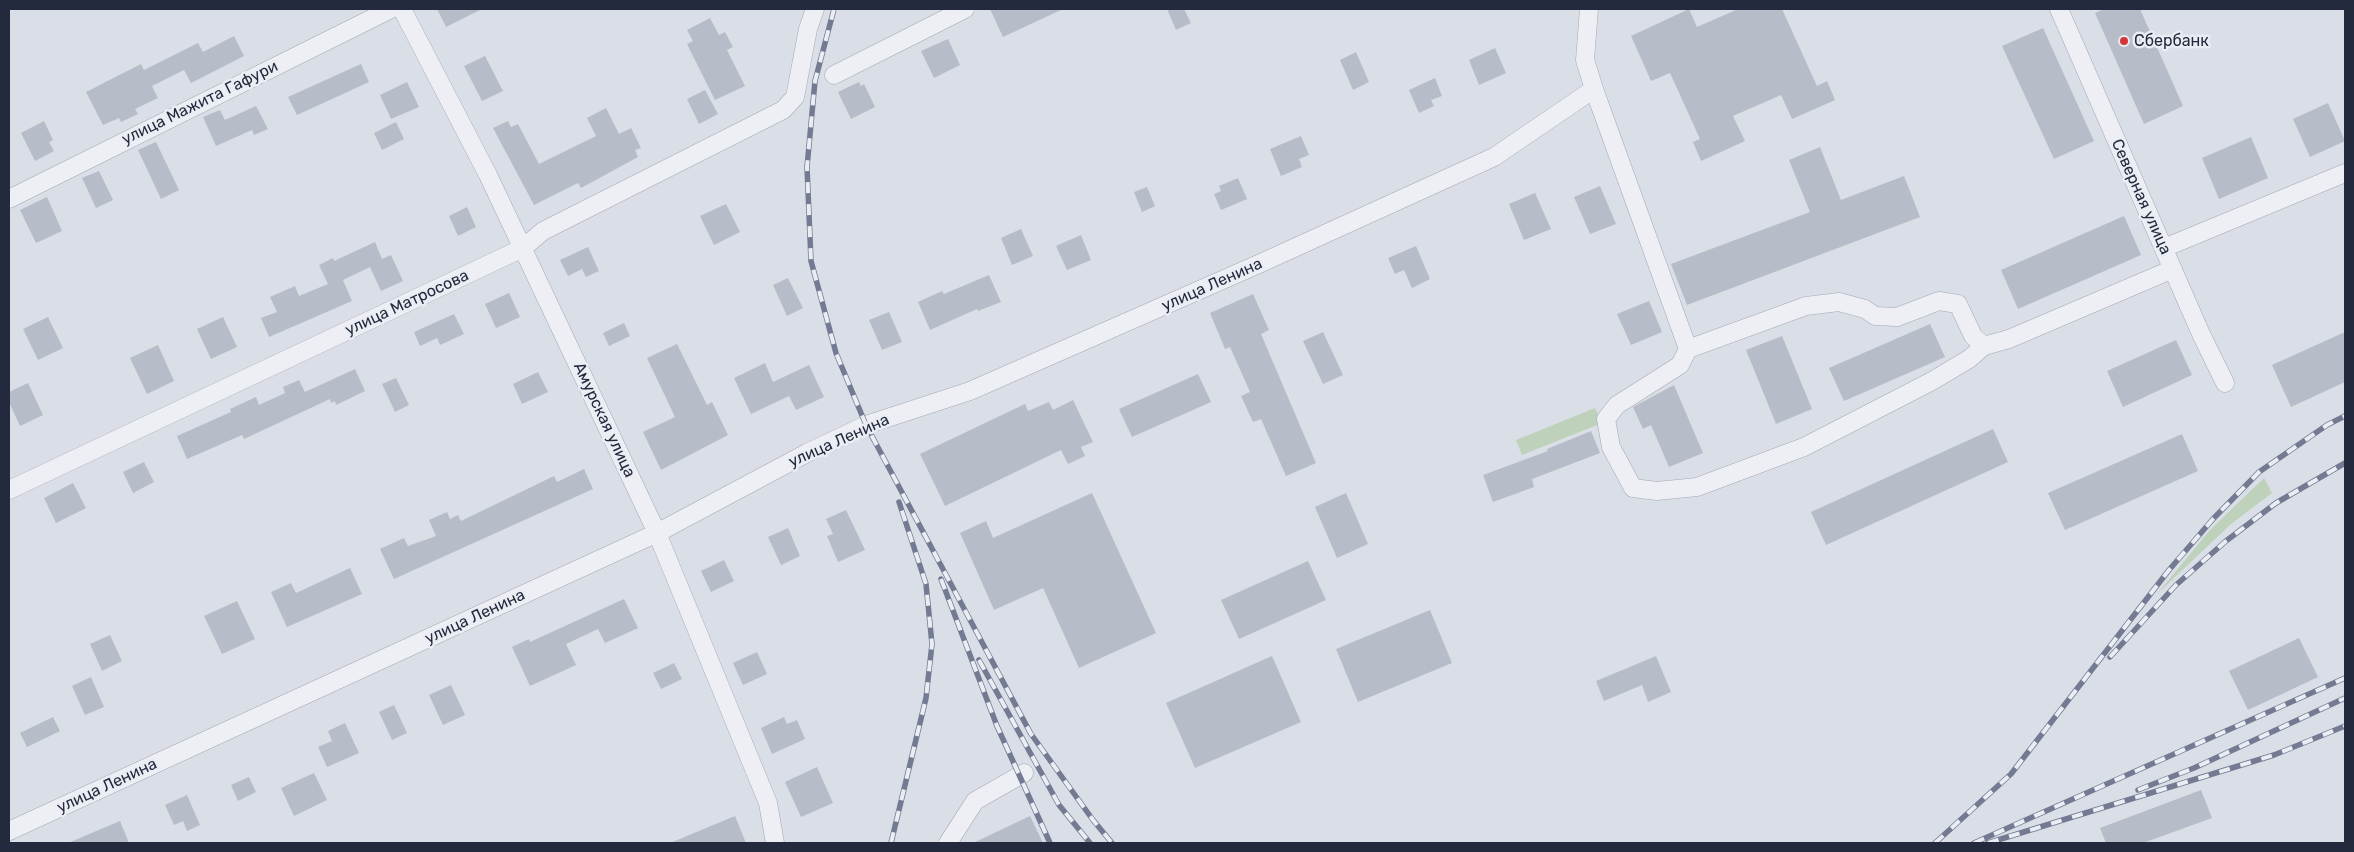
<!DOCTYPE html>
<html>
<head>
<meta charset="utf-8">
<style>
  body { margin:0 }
  #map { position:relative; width:2354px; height:852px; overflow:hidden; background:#dadee6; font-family:Rubik,sans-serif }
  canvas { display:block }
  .frame { position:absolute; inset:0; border:10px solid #242a3d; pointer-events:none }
</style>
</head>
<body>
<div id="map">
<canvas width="2354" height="852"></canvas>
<div class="frame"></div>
</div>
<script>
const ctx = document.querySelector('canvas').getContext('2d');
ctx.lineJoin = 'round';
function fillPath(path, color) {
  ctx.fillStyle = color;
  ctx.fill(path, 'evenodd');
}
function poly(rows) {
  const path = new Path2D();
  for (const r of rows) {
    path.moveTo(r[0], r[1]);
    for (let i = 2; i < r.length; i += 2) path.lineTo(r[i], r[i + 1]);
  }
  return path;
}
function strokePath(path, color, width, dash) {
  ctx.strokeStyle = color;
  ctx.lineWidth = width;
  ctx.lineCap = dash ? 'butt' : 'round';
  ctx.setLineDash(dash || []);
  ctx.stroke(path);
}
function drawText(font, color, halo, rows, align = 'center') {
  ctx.font = font + ' Rubik,sans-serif';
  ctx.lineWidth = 5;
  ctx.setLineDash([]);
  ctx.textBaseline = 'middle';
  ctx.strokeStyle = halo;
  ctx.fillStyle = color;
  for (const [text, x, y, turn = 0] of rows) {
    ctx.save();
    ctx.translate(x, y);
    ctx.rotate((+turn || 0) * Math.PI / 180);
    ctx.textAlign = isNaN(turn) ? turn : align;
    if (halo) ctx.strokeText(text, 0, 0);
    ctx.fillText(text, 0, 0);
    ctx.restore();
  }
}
fillPath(poly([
  [1595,408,1602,423,1522,455,1516,440],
  [2264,478,2272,493,2231,524,2157,594,2210,530]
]), '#bed1bb');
fillPath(poly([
  [437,9,482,9,446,27],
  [990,9,1063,9,1003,37],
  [1167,9,1184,9,1191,23,1176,30],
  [1689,9,1697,27,1738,9,1782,9,1817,86,1827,81,1835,100,1792,119,1781,95,1733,116,1745,141,1701,161,1693,142,1700,139,1670,73,1651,81,1631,36],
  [2105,9,2140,9,2183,106,2144,124,2095,13],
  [710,18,719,35,725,32,733,47,727,50,745,86,715,100,687,44,693,41,687,30],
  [2043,28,2094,141,2054,159,2002,46],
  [234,36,244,56,191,83,184,70,152,86,158,98,135,109,138,114,121,122,119,118,103,125,86,92,141,64,144,70,198,43,203,52],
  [948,39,960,65,934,78,921,51],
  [1495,48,1506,73,1479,85,1469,60],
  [1356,52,1369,82,1353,90,1340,60],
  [485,56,503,91,482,101,464,66],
  [361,64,369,82,297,115,288,97],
  [1435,78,1442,96,1431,100,1434,106,1419,113,1409,90],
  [407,82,419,107,391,119,380,95],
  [859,82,861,86,864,84,875,107,851,119,838,92],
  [705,90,718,114,699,124,687,99],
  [2328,103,2345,141,2310,157,2293,119],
  [256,106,268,129,254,135,252,130,216,146,203,117,220,110,225,120],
  [606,108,619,134,631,128,641,148,635,150,638,157,581,188,578,183,534,205,493,128,508,121,511,127,518,124,539,164,596,136,587,118],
  [44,121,53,140,49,142,54,151,35,161,21,133],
  [396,122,404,139,382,150,374,133],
  [1301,136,1309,155,1299,159,1302,167,1281,176,1270,149],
  [2251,137,2268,178,2219,199,2202,158],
  [156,142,179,190,161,199,138,150],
  [1820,147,1841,200,1904,176,1920,217,1687,305,1671,264,1810,212,1789,160],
  [99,171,113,200,96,208,82,178],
  [1238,178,1247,199,1221,210,1214,194,1221,191,1219,186],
  [1600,186,1616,224,1590,234,1574,197],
  [1147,187,1155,206,1142,212,1134,192],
  [1535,193,1551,229,1524,240,1509,204],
  [47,197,62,231,36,243,20,210],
  [726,204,740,232,714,245,700,216],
  [467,207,476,227,458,236,449,216],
  [2124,216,2141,255,2018,309,2001,270],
  [1021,229,1033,256,1012,265,1001,238],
  [1081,235,1091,260,1067,270,1056,246],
  [375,242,382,259,391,255,403,281,381,291,370,267,343,280,352,301,269,337,261,318,277,312,270,297,295,286,299,296,328,284,319,265,333,258,334,261],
  [1416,246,1430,279,1412,288,1404,270,1395,274,1388,258],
  [588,247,599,271,586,277,582,269,568,276,560,260],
  [989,275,1001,302,978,311,977,309,930,330,918,302,942,291,944,294],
  [788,278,803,308,787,316,773,285],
  [509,293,520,317,496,328,485,304],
  [1253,294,1269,330,1261,334,1316,463,1286,476,1261,419,1253,422,1241,396,1250,392,1230,347,1225,349,1210,313],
  [1649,301,1662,332,1631,345,1617,314],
  [889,312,902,342,882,350,869,320],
  [454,314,464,334,440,345,437,338,420,346,414,332],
  [48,317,63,348,38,360,23,329],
  [223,317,237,347,211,359,197,329],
  [624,323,630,336,609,346,603,333],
  [1930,324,1945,357,1844,401,1829,368],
  [1323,332,1343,375,1323,384,1303,341],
  [2345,332,2345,382,2291,407,2272,365],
  [1782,336,1812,409,1776,424,1746,350],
  [2176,340,2192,375,2123,407,2107,371],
  [677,344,707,405,712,402,728,435,661,470,643,432,675,417,647,358],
  [158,345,174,381,147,394,130,358],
  [765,363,773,382,809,365,824,397,796,410,789,396,751,414,734,378],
  [355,369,365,391,336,405,335,401,331,403,330,399,244,439,242,435,187,459,177,436,231,412,230,409,256,397,259,405,285,393,283,387,299,380,305,392],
  [538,372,548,392,522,404,513,384],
  [1198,374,1211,402,1132,437,1119,409],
  [396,378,409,405,395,412,382,384],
  [28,383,43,415,20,426,9,402,9,392],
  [1674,385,1703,453,1669,467,1651,425,1643,429,1633,407],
  [1073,400,1093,442,1081,447,1085,456,1068,464,1061,450,945,506,920,454,1025,404,1028,411,1049,402,1053,410],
  [1993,429,2008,462,1826,545,1811,512],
  [1591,431,1600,453,1532,479,1534,487,1493,502,1483,475,1548,451,1547,449],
  [2182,434,2198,471,2065,530,2048,493],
  [144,462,154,482,133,493,123,472],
  [584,469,593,489,394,579,380,549,404,538,408,546,436,536,429,520,447,512,450,519,458,515,461,521,554,476,557,482],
  [73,483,86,508,56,523,44,498],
  [1092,493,1156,633,1079,668,1043,588,994,610,960,533,986,521,993,538],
  [1346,493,1368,544,1337,558,1315,507],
  [846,510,865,550,838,562,827,536,833,534,826,519],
  [788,528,800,556,781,565,768,537],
  [724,560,734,581,711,592,701,571],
  [1308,561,1326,600,1239,639,1221,600],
  [350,568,362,594,287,627,271,592,291,583,296,593],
  [624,599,638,628,605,643,598,629,566,644,576,665,530,686,512,647,529,639,530,642],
  [237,601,255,639,222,654,204,616],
  [1430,610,1452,663,1358,702,1336,649],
  [110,635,122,661,102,671,90,644],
  [2299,638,2318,677,2248,710,2229,671],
  [757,652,767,674,743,685,733,663],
  [1272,656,1301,722,1195,768,1166,703],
  [1656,656,1671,692,1648,702,1642,685,1604,701,1596,681],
  [674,663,682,679,661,689,653,673],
  [91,677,104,707,85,715,72,686],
  [451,685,465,715,443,725,429,695],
  [394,705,407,733,392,740,379,712],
  [53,717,60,731,27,747,20,733],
  [784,717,787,724,797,720,805,739,772,754,761,728],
  [345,723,359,753,327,767,318,747,332,741,328,731],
  [817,767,833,803,801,817,785,782],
  [314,773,327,800,294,816,281,788],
  [249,777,256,792,238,801,231,785],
  [2201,790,2212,818,2143,843,2106,843,2100,828],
  [187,795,200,825,187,831,183,821,174,825,165,805],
  [735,816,746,843,670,843],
  [1030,816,1043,843,973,843],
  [120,821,129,843,68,843]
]), '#b7bcc9');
const street = poly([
  [402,9,488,175,657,533,768,803,775,843],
  [2059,9,2201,334,2225,383],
  [834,75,965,9],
  [1594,89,1688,349,1806,306,1839,302,1865,309,1875,316,1897,317,1939,301,1958,304,1973,336,1984,346,2009,339,2173,269],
  [9,199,391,9],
  [2164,248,2345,173],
  [1688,349,1680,365,1617,405,1606,419,1611,447,1633,488,1657,491,1697,487,1804,447,1932,381,1969,359,1984,346],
  [9,490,523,248,543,231,783,110,795,97,808,29,815,9],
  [9,831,657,533,807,453,866,425,970,391,1261,263,1494,157,1594,89,1585,60,1589,9],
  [948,843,975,801,1024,773]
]);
strokePath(street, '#a3a8b3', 19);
strokePath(street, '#edeff5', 18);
const rail = poly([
  [834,9,815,81,807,167,811,261,836,353,866,425,1031,734,1093,820,1112,843],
  [941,579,997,726,1050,843],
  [2110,657,2176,585,2226,541,2276,503,2345,463],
  [979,660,1059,805,1090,843],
  [2138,790,2194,768,2345,698],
  [891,843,926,698,932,644,926,584,899,502],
  [1935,843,2011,774,2169,570,2213,519,2259,472,2327,425,2345,416],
  [1974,843,2345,678],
  [1988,843,2274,755,2345,726]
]);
strokePath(rail, '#737a91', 5.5);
strokePath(rail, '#eaedf4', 4, [11]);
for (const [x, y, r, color] of [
  [2124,41,5,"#d73436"]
]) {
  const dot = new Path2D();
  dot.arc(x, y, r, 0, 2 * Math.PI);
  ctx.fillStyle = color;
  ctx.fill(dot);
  strokePath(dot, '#eaedf4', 2);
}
drawText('16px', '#242a3d', '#eaedf4', [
  ["Сбербанк",2134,41]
], 'left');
drawText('16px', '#242a3d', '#eaedf4', [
  ["улица Мажита Гафури",200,103,-26],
  ["Северная улица",2141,197,66],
  ["улица Ленина",1212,285,-24],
  ["улица Матросова",407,303,-25],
  ["Амурская улица",604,420,65],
  ["улица Ленина",839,441,-24],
  ["улица Ленина",475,617,-25],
  ["улица Ленина",107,786,-25]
]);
</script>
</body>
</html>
